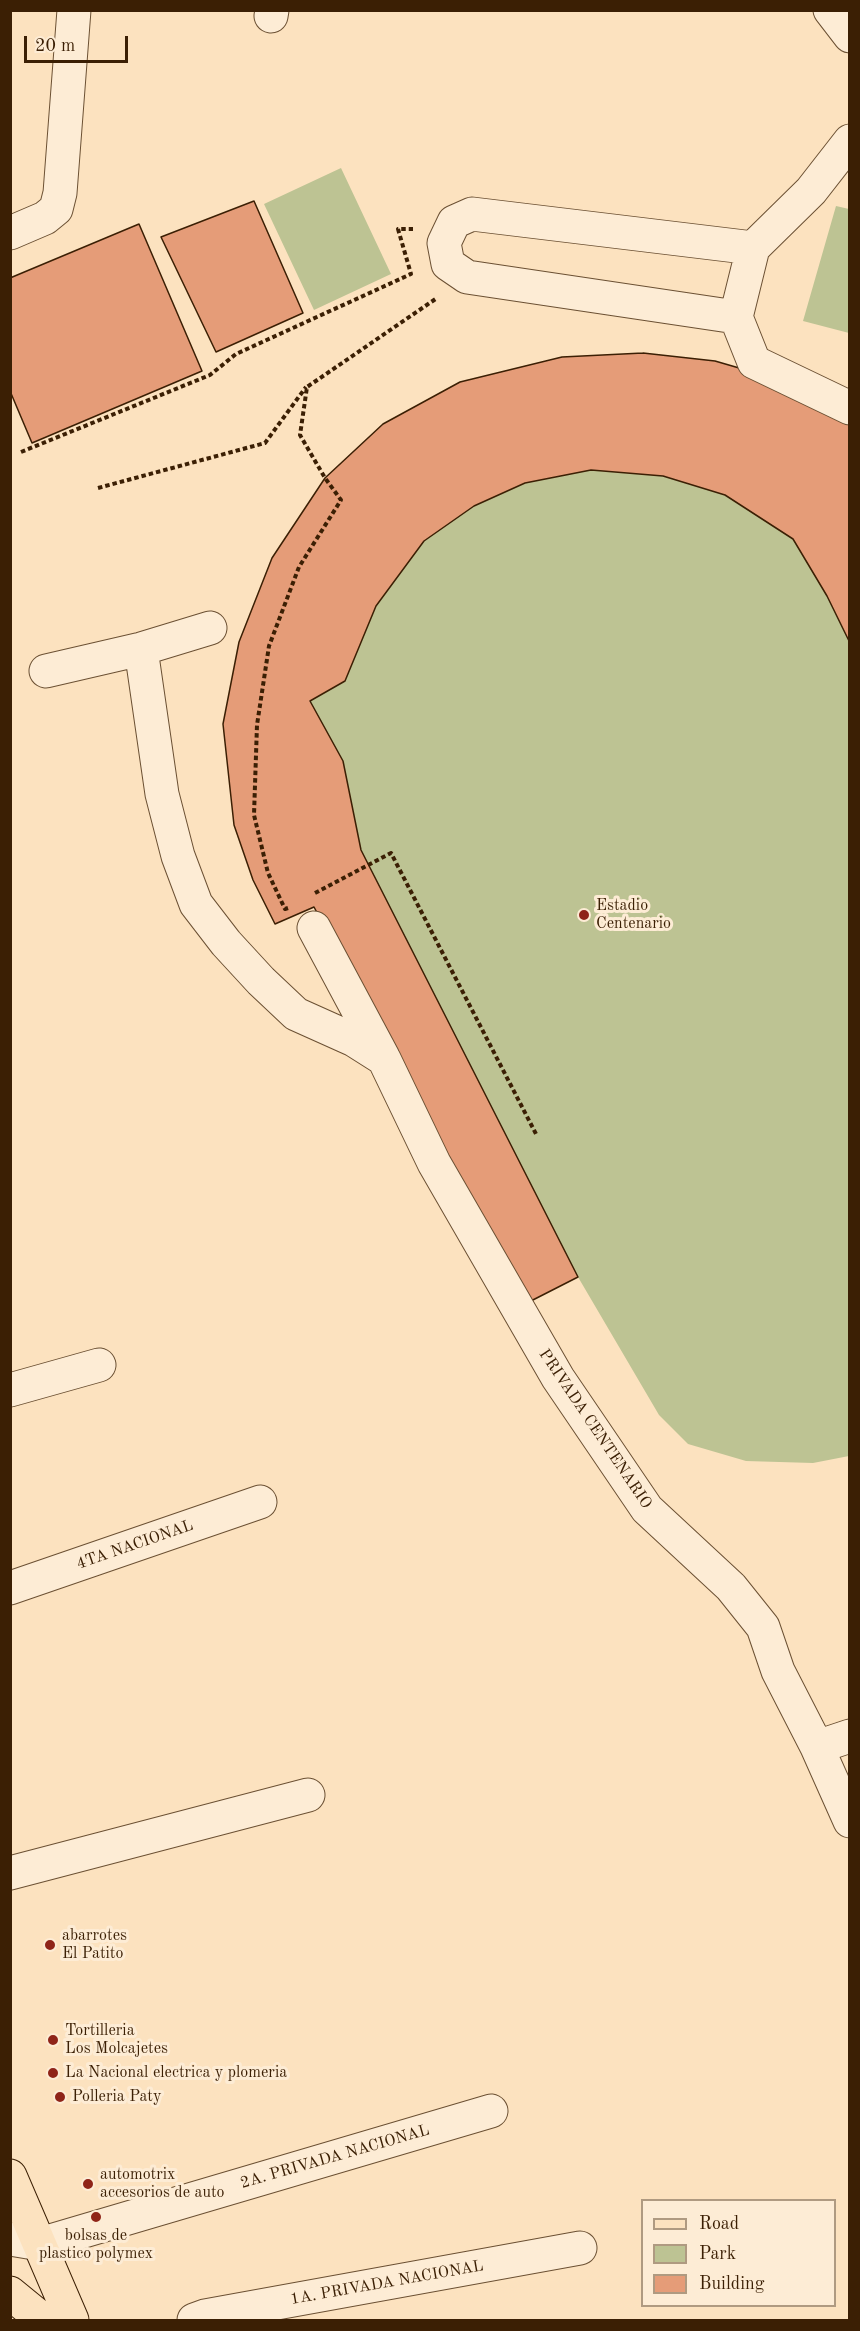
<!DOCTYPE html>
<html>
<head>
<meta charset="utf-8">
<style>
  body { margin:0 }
  #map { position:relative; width:860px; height:2331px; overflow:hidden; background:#fce2bf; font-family:"Old Standard TT",serif }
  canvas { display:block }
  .frame { position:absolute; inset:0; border:12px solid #3b1f04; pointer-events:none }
  .legend { position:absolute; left:641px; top:2199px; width:195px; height:108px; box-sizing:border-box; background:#fdecd5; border:2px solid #af9a81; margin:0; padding:8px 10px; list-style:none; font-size:18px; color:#3b1f04 }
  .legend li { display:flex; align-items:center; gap:12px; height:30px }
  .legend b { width:30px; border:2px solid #af9a81 }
  .scale { position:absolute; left:24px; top:36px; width:104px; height:27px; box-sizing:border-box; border:3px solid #3b1f04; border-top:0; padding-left:8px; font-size:18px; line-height:21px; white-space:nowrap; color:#3b1f04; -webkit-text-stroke:4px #fdecd5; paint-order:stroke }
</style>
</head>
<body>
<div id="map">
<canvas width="860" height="2331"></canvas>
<div class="frame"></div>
<ul class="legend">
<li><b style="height:8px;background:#fce2bf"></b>Road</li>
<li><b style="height:16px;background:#bdc393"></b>Park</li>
<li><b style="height:16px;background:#e59c78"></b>Building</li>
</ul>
<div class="scale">20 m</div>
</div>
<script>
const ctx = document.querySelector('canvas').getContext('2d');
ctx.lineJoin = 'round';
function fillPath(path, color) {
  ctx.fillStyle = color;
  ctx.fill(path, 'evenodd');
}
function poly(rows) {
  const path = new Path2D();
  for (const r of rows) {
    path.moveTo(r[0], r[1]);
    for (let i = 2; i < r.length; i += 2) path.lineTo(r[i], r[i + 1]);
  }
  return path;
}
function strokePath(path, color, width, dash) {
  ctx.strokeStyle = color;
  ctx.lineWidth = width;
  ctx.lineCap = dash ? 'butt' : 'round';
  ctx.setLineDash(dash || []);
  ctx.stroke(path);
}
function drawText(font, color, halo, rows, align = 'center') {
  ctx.font = font + ' "Old Standard TT",serif';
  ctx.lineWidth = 6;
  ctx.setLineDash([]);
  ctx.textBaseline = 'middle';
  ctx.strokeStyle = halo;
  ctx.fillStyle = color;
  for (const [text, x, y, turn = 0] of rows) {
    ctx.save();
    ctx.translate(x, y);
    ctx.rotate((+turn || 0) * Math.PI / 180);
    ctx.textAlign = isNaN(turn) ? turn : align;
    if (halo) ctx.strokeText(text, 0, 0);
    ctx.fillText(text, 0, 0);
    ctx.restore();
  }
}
fillPath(poly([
  [341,168,391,274,314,310,264,204],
  [836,206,849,209,849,333,803,321],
  [643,353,849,422,849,1456,813,1463,746,1461,688,1444,659,1415,578,1277,525,1304,223,724,239,642,272,558,325,478,383,424,460,382,562,357]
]), '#bdc393');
const building = poly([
  [254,201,303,313,216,352,161,237,254,201],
  [139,224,202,371,32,443,10,391,10,278,139,224],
  [643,353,715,361,777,379,850,422,850,643,827,596,793,539,725,495,663,476,591,470,525,483,474,506,424,541,376,606,345,681,310,701,343,761,361,850,578,1277,525,1304,314,907,275,924,253,880,234,825,223,724,239,642,272,558,325,478,383,424,460,382,562,357,643,353]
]);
fillPath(building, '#e59c78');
strokePath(building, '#3b1f04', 1.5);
const minor = poly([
  [830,10,850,36],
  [271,16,272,10],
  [850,141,811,191,753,248,736,317,754,362,850,408],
  [10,233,45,218,56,209,60,193,74,10],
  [736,317,467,277,448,264,444,243,454,222,472,214,753,248],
  [141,649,162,794,178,856,196,904,226,943,261,981,296,1014,354,1040,384,1059,434,1163,558,1378,647,1509,731,1587,763,1627,778,1671,817,1747,850,1821],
  [46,671,141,649,210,628],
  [314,928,383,1057],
  [10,1390,99,1365],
  [10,1588,260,1502],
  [817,1747,850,1736],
  [10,1873,308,1795],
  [10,2239,40,2244,491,2111],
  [194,2320,205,2316,580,2248]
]);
const major = poly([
  [10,2176,72,2320],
  [10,2293,43,2320]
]);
strokePath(minor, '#6b5033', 35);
strokePath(major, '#3b1f04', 35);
strokePath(poly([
  [21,452,210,375,236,354,411,274,398,229,413,229],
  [98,488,265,443,306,387],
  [315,893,391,853,536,1134],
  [288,908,285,909,268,873,254,815,257,725,269,646,299,567,341,500,325,478,300,435,307,387,437,298]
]), '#3b1f04', 4, [4.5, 3]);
strokePath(minor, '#fdecd5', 33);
strokePath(major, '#fce2bf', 33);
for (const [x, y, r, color] of [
  [584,915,6,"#8f2418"],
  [50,1945,6,"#8f2418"],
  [53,2040,6,"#8f2418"],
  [53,2073,6,"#8f2418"],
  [60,2097,6,"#8f2418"],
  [88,2184,6,"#8f2418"],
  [96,2217,6,"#8f2418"]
]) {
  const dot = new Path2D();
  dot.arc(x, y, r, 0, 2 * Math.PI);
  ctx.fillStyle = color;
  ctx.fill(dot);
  strokePath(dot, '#fdecd5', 2);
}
drawText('16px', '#3b1f04', '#fdecd5', [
  ["Estadio",596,906],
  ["Centenario",596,924],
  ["abarrotes",62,1936],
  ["El Patito",62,1954],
  ["Tortilleria",65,2031],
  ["Los Molcajetes",65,2049],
  ["La Nacional electrica y plomeria",65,2073],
  ["Polleria Paty",72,2097],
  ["automotrix",100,2175],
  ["accesorios de auto",100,2193],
  ["bolsas de",96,2236,"center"],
  ["plastico polymex",96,2254,"center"]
], 'left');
drawText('16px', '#3b1f04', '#fdecd5', [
  ["PRIVADA CENTENARIO",595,1429,56],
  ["4TA NACIONAL",135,1545,-19],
  ["2A. PRIVADA NACIONAL",335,2157,-16],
  ["1A. PRIVADA NACIONAL",387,2283,-10]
]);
</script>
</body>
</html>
